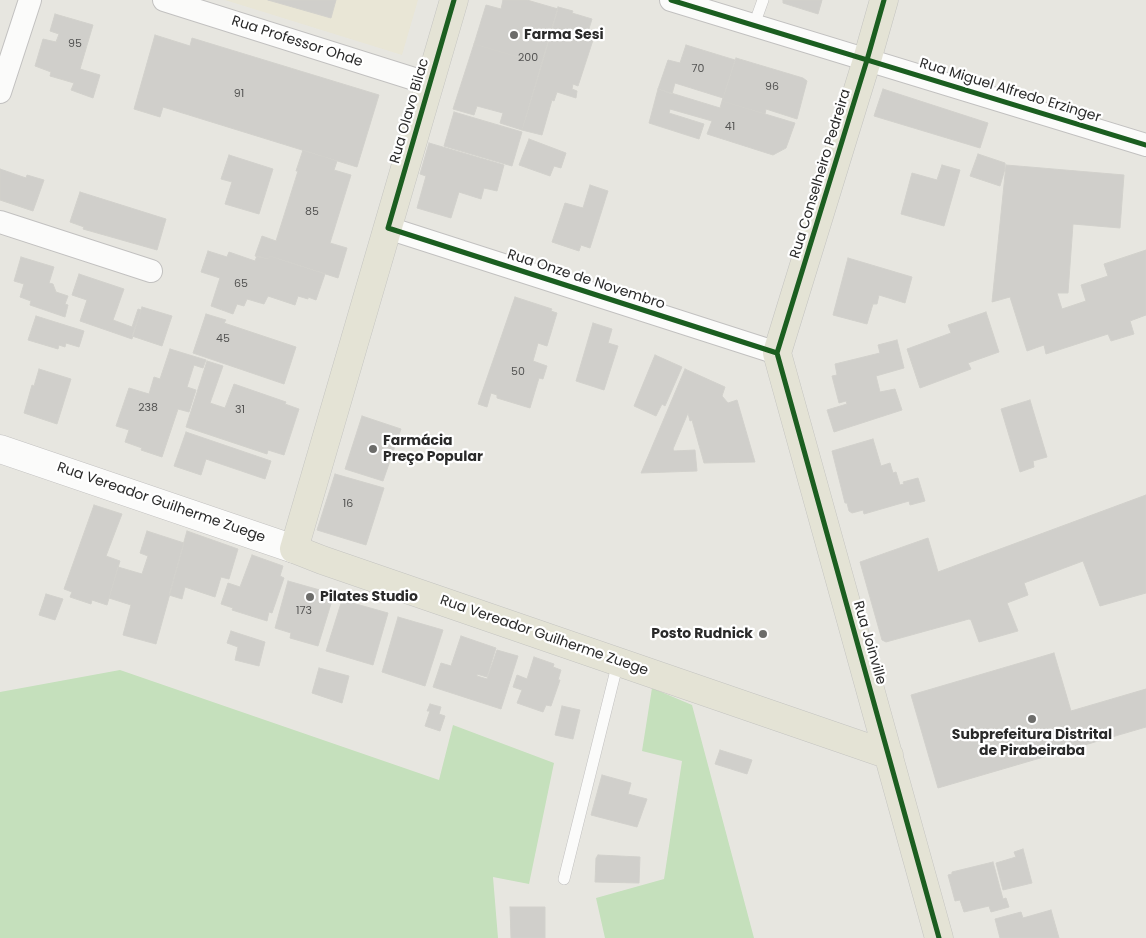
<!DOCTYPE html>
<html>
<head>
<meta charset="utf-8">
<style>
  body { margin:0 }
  canvas { display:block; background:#e7e6e0 }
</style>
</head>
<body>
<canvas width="1146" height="938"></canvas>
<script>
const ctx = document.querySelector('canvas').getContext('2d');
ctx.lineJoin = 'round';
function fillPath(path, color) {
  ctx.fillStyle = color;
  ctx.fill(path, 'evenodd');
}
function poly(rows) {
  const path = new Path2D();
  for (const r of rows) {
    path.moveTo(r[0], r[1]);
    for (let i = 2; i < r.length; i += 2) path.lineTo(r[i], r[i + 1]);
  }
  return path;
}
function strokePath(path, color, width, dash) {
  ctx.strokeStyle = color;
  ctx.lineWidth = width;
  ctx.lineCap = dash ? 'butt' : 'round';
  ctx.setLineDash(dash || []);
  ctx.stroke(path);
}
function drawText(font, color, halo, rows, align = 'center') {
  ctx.font = font + ' Poppins,sans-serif';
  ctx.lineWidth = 4.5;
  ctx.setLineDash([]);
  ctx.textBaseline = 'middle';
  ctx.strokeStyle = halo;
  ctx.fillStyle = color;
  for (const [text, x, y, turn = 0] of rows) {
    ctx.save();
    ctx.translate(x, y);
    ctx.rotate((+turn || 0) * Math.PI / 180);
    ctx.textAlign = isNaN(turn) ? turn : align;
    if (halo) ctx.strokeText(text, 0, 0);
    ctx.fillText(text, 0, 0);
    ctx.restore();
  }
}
fillPath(poly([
  [225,0,418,0,402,55]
]), '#e9e6d6');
fillPath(poly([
  [120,670,439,780,453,725,554,763,529,884,493,877,498,938,0,938,0,692],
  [652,688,692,705,754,938,605,938,596,898,664,879,682,761,642,751]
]), '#c5e0bc');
const building = poly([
  [268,0,336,0,331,18,268,0],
  [503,0,527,0,558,9,542,64,474,44,486,5,501,9,503,0],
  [783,0,822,0,818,14,783,3,783,0],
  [558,7,573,11,572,13,592,19,588,32,595,34,578,86,573,84,572,89,577,91,576,98,557,92,554,101,552,100,542,135,522,130,558,7],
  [55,14,93,25,80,69,100,75,93,98,71,90,74,83,50,76,51,72,35,66,43,39,56,42,59,34,50,31,55,14],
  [155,35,190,46,192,38,379,95,357,167,163,107,160,117,134,109,155,35],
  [474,44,542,64,522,130,500,123,503,113,477,106,474,115,453,109,474,44],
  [686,45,735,60,723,98,675,83,672,94,658,89,668,60,680,63,686,45],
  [736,58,803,78,807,81,797,119,766,109,765,114,722,101,736,58],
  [658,89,720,108,722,101,795,123,786,148,773,155,707,134,712,121,670,109,669,113,704,124,699,139,649,123,658,89],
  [883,89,988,123,980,148,874,116,883,89],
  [454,112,522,132,512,166,444,146,454,112],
  [529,139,566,153,561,168,554,166,550,176,519,165,529,139],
  [429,143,504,165,497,191,484,188,481,199,459,192,451,218,417,208,426,176,420,174,429,143],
  [303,150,337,161,334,170,351,175,330,243,347,248,338,278,270,256,268,259,255,256,262,236,276,241,298,171,296,171,303,150],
  [978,154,1005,163,1005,169,1000,186,970,176,978,154],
  [229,155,273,169,259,214,225,204,232,182,221,179,229,155],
  [942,165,960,170,944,226,901,214,912,173,937,180,942,165],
  [1006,165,1124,175,1120,228,1073,224,1068,293,1057,293,1062,309,1086,301,1081,285,1108,276,1104,264,1146,250,1146,315,1130,321,1134,334,1111,341,1108,334,1046,354,1044,345,1027,351,1010,297,992,302,1006,165],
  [0,169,26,178,27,175,44,180,33,211,0,200,0,169],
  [590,185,608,191,590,248,581,245,579,251,552,242,565,203,583,208,590,185],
  [80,192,166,219,157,250,83,229,84,227,70,222,80,192],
  [208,251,227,257,229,252,255,261,257,256,268,259,270,256,325,274,316,300,308,297,308,299,298,296,295,305,268,296,264,304,247,299,244,306,237,304,233,314,211,306,220,278,201,272,208,251],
  [21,257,54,267,49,283,53,284,56,292,68,296,65,304,68,305,65,317,30,305,31,301,20,297,24,284,14,281,21,257],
  [848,258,912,277,905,303,879,295,877,304,873,304,867,324,833,315,848,258],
  [79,274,124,289,113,320,132,327,138,309,141,310,132,339,80,321,87,300,72,295,79,274],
  [515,297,552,309,551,311,557,313,547,346,538,343,533,361,547,366,543,379,539,378,530,408,497,398,497,395,491,393,487,407,478,404,515,297],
  [142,307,172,316,162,346,132,336,142,307],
  [986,312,999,352,968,363,971,369,920,388,907,349,951,333,948,325,986,312],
  [206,314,226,320,224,323,296,347,284,384,193,353,206,314],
  [36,316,84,331,79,347,66,343,65,347,59,345,58,349,28,340,36,316],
  [593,323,612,329,608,343,618,346,604,390,576,381,593,323],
  [897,340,904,368,876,376,880,392,895,389,902,410,834,432,827,410,847,404,846,401,839,403,832,376,837,375,835,364,880,353,878,345,897,340],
  [170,349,206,360,203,368,194,365,187,387,196,390,189,412,178,409,162,457,141,450,142,448,125,442,129,430,116,426,129,388,149,394,154,377,160,379,170,349],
  [655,355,682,367,665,406,662,404,656,416,634,406,655,355],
  [207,361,223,366,210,403,225,408,234,384,286,402,285,404,299,409,284,455,268,450,267,454,186,427,207,361],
  [39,369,71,379,57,424,24,413,32,385,34,386,39,369],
  [685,369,725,387,722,396,728,403,737,400,755,462,704,463,692,420,690,421,688,413,673,449,674,451,695,450,697,471,641,473,685,369],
  [1030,400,1047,457,1033,461,1034,467,1020,472,1001,409,1030,400],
  [362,416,401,429,383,481,345,469,362,416],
  [186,432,271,461,265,479,206,459,201,475,174,466,186,432],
  [873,439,881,466,890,463,893,473,896,472,900,485,904,484,903,482,918,478,925,501,910,505,909,501,864,514,863,510,852,513,849,511,847,503,845,503,832,451,873,439],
  [335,474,384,488,366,545,317,530,335,474],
  [1146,495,1146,593,1100,606,1083,561,1024,583,1028,595,1007,603,1018,631,979,642,971,620,969,619,886,642,882,640,860,562,928,538,938,572,1146,495],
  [94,505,122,514,106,556,120,561,107,605,92,600,91,604,70,597,72,592,64,589,94,505],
  [147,531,184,543,156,644,123,635,131,605,109,598,118,567,142,574,148,556,140,553,147,531],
  [187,531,238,549,229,579,221,577,215,597,185,587,182,599,169,595,187,531],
  [252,555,283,566,280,576,284,578,272,613,269,612,267,621,232,610,233,608,221,604,228,583,240,587,252,555],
  [288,581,334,594,318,646,290,638,291,633,275,628,288,581],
  [46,594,63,599,55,620,39,615,46,594],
  [342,600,388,613,373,665,326,651,342,600],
  [398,617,443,630,425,686,382,672,398,617],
  [231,631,265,642,259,666,235,660,238,647,227,643,231,631],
  [461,636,496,648,487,677,477,674,477,676,487,679,497,650,518,656,501,709,433,687,441,663,451,666,461,636],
  [1054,653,1071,711,1146,689,1146,727,938,788,911,695,1054,653],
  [534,657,554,664,553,667,561,670,558,680,560,680,551,706,546,705,543,712,517,703,522,690,513,687,517,675,527,679,534,657],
  [319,668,349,676,342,703,312,693,319,668],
  [430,704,441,707,439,714,445,716,440,731,425,726,430,711,427,711,430,704],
  [562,706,580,710,573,739,555,735,562,706],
  [720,750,752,760,747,774,715,764,720,750],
  [602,775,631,783,628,794,647,799,637,827,591,815,602,775],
  [1023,849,1032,883,1003,890,996,863,1016,857,1014,852,1023,849],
  [598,855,640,857,639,883,595,882,596,858,598,855],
  [993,862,1003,899,1006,898,1009,907,991,912,989,906,964,912,960,900,955,901,948,875,952,874,952,872,993,862],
  [510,907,545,907,545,938,511,938,510,907],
  [1051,910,1059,938,1000,938,995,919,1021,912,1023,918,1051,910]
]);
fillPath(building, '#d0cfcb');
strokePath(building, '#d2d1cc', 1);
const lane = poly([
  [754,25,763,0],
  [564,879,618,662]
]);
const street = poly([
  [164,0,430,84],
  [671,0,1146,145],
  [0,92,30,0],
  [0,222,151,271],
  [388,228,777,353]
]);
const secondary = poly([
  [0,449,294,549]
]);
const primary = poly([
  [454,0,294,549,322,560,889,755],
  [884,0,867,60,777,353,939,938]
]);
strokePath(lane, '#c2c1c0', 12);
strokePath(street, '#c2c1c0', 24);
strokePath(secondary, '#c2c1c0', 29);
strokePath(primary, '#c4c4c1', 29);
strokePath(lane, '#fbfbfa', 11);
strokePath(street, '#fbfbfa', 22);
strokePath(secondary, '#fbfbfa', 28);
strokePath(primary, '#e4e3d5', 28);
strokePath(poly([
  [454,0,388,228,777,353],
  [671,0,1146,145],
  [777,353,939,938],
  [777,353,867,60,884,0]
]), '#1b5e20', 5);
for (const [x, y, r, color] of [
  [514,35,5,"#6c6c6a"],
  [373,449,5,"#6c6c6a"],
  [310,597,5,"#6c6c6a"],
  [763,634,5,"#6c6c6a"],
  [1032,719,5,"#6c6c6a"]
]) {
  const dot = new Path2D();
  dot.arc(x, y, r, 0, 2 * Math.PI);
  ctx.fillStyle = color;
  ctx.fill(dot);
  strokePath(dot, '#fff', 2);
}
drawText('11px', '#545453', null, [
  ["95",75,44],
  ["200",528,58],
  ["70",698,69],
  ["96",772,87],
  ["91",239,94],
  ["41",730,127],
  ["85",312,212],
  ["65",241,284],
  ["45",223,339],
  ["50",518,372],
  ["238",148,408],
  ["31",240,410],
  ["16",348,504],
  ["173",304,611]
]);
drawText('bold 14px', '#2a2a2a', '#fff', [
  ["Farma Sesi",524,35],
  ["Farmácia",383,441],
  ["Preço Popular",383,457],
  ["Pilates Studio",320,597],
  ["Posto Rudnick",753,634,"right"],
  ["Subprefeitura Distrital",1032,735,"center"],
  ["de Pirabeiraba",1032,751,"center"]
], 'left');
drawText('14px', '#2a2a2a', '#fff', [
  ["Rua Professor Ohde",297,42,18],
  ["Rua Miguel Alfredo Erzinger",1010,91,17],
  ["Rua Olavo Bilac",410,111,-74],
  ["Rua Conselheiro Pedreira",821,174,-73],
  ["Rua Onze de Novembro",586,280,18],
  ["Rua Vereador Guilherme Zuege",161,503,19],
  ["Rua Vereador Guilherme Zuege",544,636,19],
  ["Rua Joinville",869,643,74]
]);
</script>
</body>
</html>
